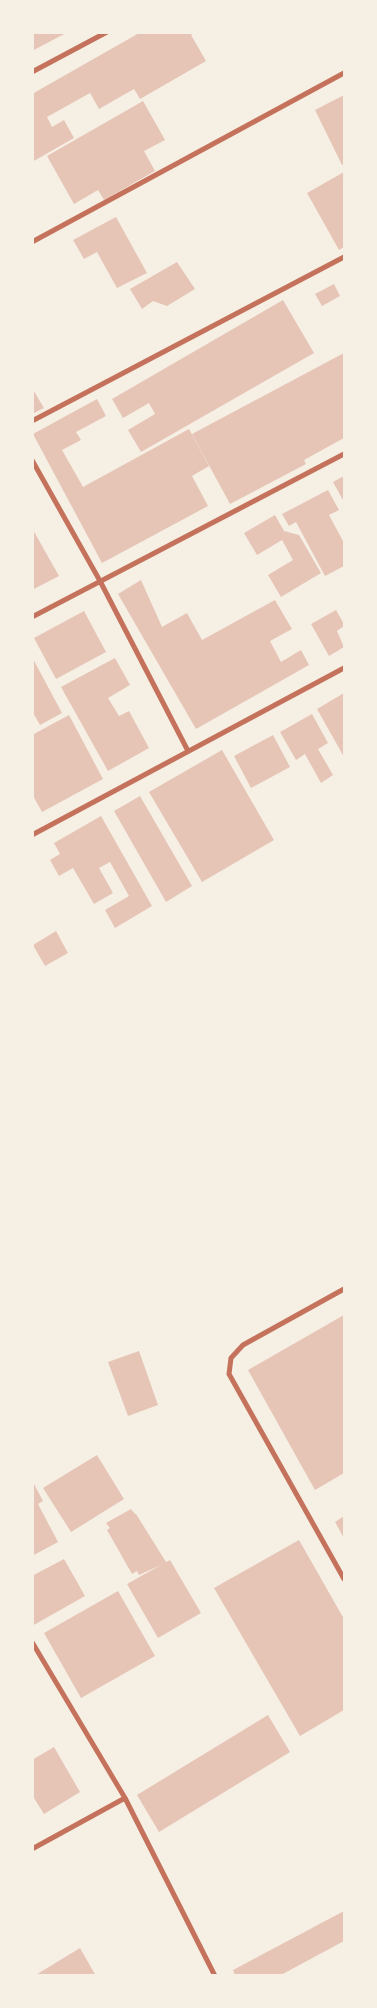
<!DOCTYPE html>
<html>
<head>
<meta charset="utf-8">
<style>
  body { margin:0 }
  #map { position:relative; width:377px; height:2008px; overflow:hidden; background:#f6efe4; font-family:Poppins,sans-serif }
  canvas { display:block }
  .frame { position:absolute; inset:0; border:34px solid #f6efe4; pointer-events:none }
</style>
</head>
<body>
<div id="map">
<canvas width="377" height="2008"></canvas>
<div class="frame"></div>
</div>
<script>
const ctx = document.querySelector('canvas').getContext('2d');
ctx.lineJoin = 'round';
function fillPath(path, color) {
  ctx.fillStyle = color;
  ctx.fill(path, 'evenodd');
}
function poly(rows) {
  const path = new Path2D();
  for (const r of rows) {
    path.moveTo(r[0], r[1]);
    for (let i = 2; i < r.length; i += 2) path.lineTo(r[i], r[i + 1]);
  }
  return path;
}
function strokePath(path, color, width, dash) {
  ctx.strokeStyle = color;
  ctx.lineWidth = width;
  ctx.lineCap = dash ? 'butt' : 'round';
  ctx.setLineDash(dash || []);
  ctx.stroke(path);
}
fillPath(poly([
  [32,32,68,32,32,51],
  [141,32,196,32,191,35,206,61,140,99,134,89,99,109,90,93,47,117,52,127,64,120,74,138,32,162,32,94],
  [344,95,344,164,342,165,315,110],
  [143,101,165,140,144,151,155,171,104,200,98,190,74,204,47,156],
  [344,172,344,247,339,250,307,193],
  [116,217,147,273,117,288,97,252,84,259,73,240],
  [177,262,195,289,167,306,153,301,142,309,130,289],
  [334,284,340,296,322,306,315,294],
  [283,300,314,353,141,452,128,430,155,414,149,403,123,418,112,399],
  [344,353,344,438,304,460,306,464,230,504,192,434],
  [32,388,44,408,32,414],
  [97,399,106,416,76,432,81,440,62,450,83,487,189,429,209,466,192,476,208,506,102,563,33,434],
  [344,476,344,502,333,482],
  [328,490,339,510,329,515,344,543,344,566,325,576,296,522,289,526,282,514],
  [275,515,284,531,299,535,321,573,281,597,268,575,293,560,282,540,257,555,244,533],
  [32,528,59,576,32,590],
  [141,580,162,627,187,613,202,640,275,600,292,629,270,641,281,662,301,650,309,665,196,729,118,594],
  [336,610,344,624,344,626,337,631,344,647,329,656,311,624],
  [84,611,106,652,56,679,34,638],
  [32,657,62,713,40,725,32,711],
  [115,658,130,685,108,698,119,716,129,711,149,748,108,771,61,687],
  [344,693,344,757,317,709],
  [312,714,328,743,318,749,333,775,321,783,305,754,296,760,280,732],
  [69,715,103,779,42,812,32,794,32,735],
  [273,735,290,767,251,788,234,756],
  [222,750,274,840,202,882,149,792],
  [140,796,192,886,166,902,114,811],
  [101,816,152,906,115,928,105,910,129,896,110,862,99,868,113,893,94,904,73,868,59,876,50,860,60,854,54,843],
  [56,931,68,953,45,966,33,945],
  [344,1315,344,1473,315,1490,248,1370],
  [139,1351,158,1405,128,1416,108,1362],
  [97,1455,124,1499,71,1532,43,1488],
  [34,1484,43,1501,38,1504,58,1542,32,1556,32,1485],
  [131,1509,135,1514,136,1514,166,1562,170,1560,201,1613,158,1638,127,1584,161,1565,139,1575,137,1571,132,1574,107,1530,110,1528,106,1523],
  [344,1516,344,1538,335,1522],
  [299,1540,344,1619,344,1710,300,1736,214,1588],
  [64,1559,85,1596,32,1626,32,1576],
  [118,1591,155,1656,81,1698,44,1633],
  [268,1715,290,1752,159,1832,137,1795],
  [54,1747,80,1792,44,1814,32,1795,32,1760],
  [344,1911,344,1941,279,1976,235,1976,233,1970],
  [80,1948,96,1976,34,1976]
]), '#e6c5b7');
strokePath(poly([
  [32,72,107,32],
  [32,242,344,73],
  [32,421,344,257],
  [32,460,100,581,188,751],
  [32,617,344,454],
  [32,835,344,668],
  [344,1289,243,1345,231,1358,229,1374,344,1579],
  [32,1642,125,1798,215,1976],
  [32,1849,125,1798]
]), '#c5725c', 5);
</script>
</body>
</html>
